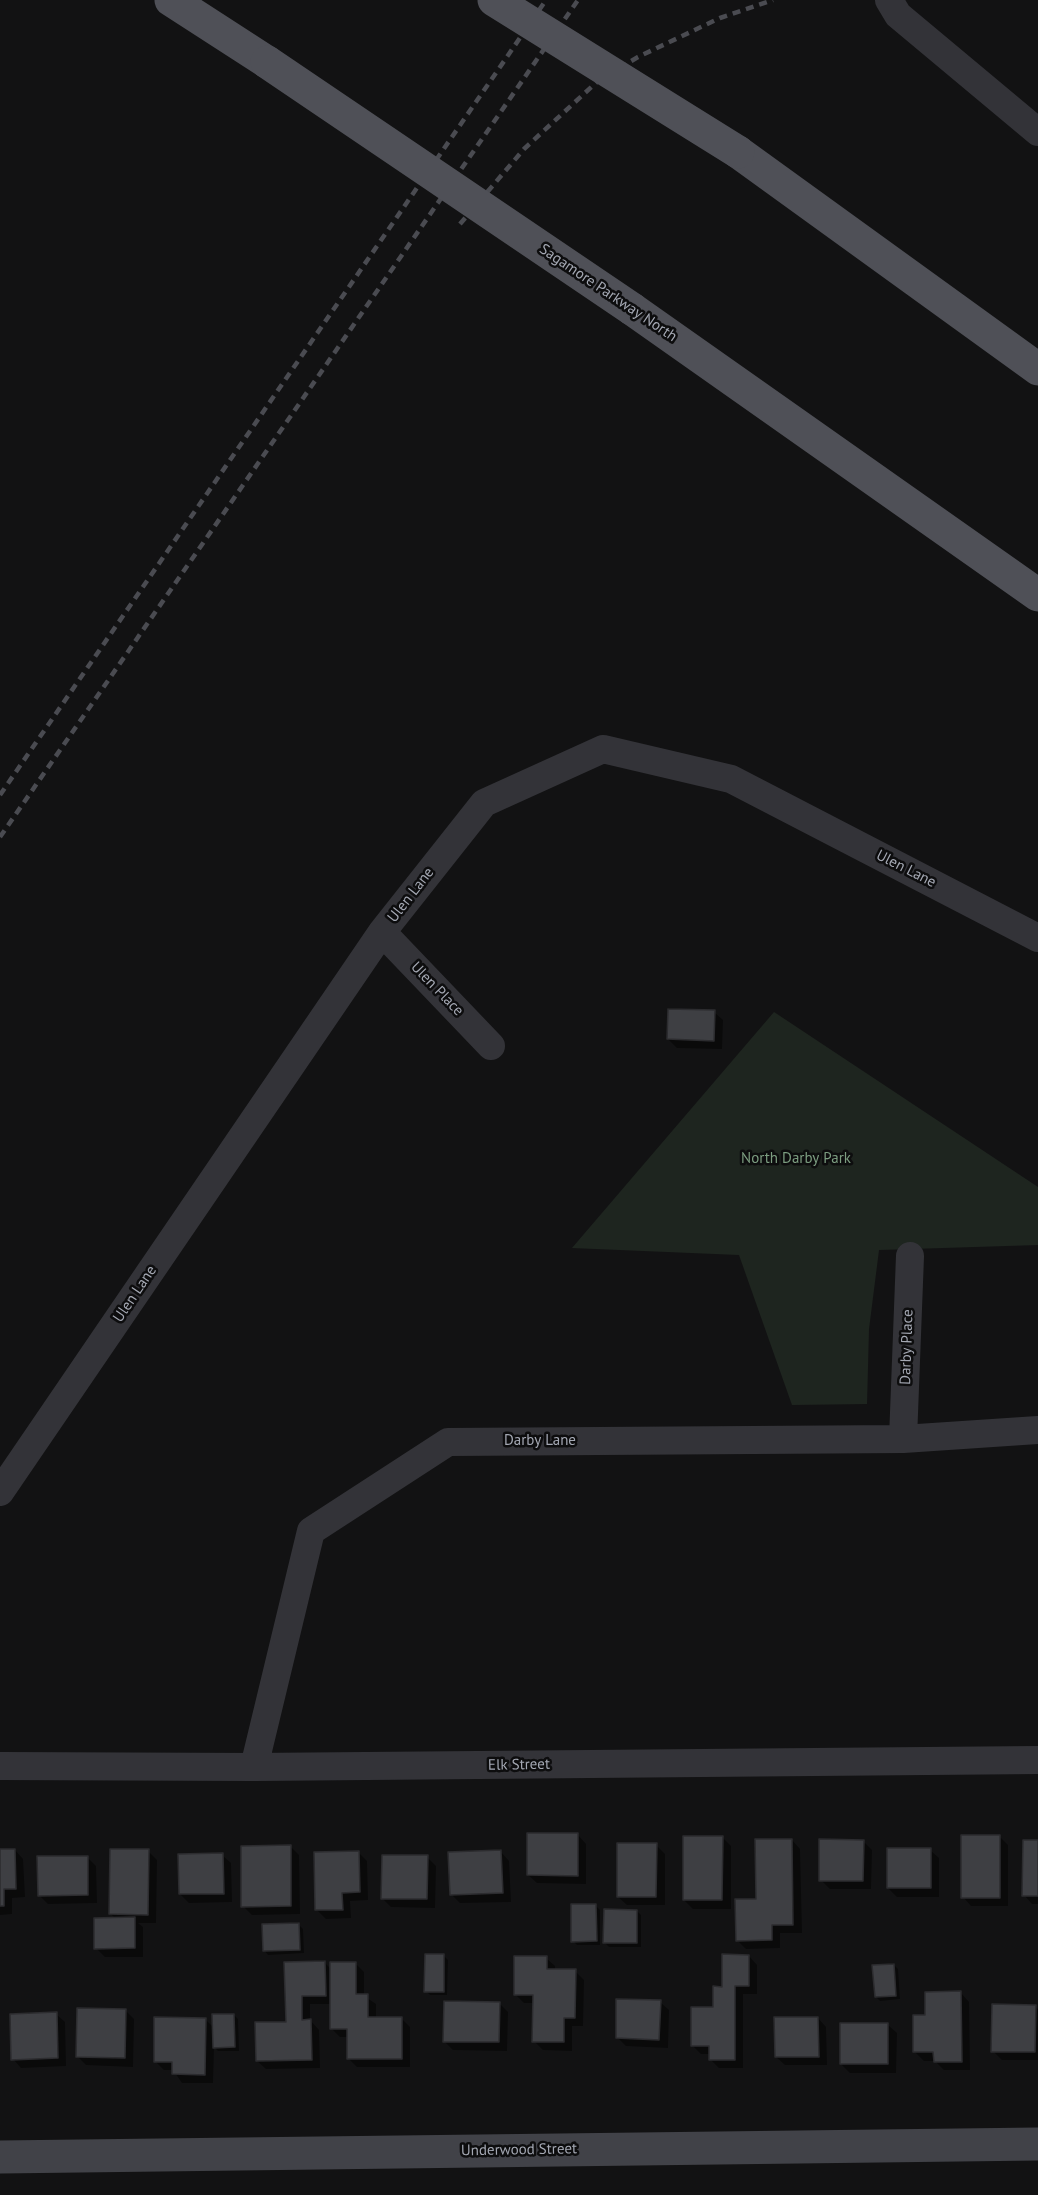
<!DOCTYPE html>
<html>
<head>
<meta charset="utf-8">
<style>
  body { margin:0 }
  canvas { display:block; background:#121213 }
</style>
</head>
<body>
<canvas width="1038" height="2195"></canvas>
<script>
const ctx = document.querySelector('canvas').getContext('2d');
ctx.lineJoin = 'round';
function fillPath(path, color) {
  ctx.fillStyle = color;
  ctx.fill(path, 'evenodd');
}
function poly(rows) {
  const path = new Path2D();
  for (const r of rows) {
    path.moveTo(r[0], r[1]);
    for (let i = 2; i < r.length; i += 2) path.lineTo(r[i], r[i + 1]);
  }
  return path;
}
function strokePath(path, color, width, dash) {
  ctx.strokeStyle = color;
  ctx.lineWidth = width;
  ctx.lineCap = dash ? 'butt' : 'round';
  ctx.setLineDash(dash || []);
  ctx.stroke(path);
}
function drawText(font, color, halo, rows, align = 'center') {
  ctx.font = font + ' "PT Sans",sans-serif';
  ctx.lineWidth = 5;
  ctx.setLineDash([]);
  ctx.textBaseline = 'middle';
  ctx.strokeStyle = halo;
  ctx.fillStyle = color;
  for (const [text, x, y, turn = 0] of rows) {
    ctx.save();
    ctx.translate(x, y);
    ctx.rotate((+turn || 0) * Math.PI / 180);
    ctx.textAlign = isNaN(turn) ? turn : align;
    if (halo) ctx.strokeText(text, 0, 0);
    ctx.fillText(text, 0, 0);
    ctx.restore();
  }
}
fillPath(poly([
  [774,1012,1038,1187,1038,1245,879,1250,869,1329,867,1404,792,1405,739,1255,572,1248]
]), '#1e251f');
fillPath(poly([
  [714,1012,723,1020,722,1049,677,1048,668,1039],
  [578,1835,586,1844,586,1884,537,1883,528,1875],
  [999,1836,1008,1845,1008,1906,971,1906,963,1897],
  [722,1837,731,1846,731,1909,693,1909,684,1900],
  [792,1840,800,1849,802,1933,780,1933,780,1948,746,1949,737,1940],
  [863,1841,872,1850,871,1889,830,1889,821,1880],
  [1038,1842,1038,1904,1032,1904,1024,1895],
  [656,1845,665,1854,665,1905,627,1905,618,1897],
  [290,1846,299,1855,300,1914,252,1915,243,1906],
  [15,1850,23,1859,25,1897,12,1898,12,1914,0,1915,0,1851],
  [930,1850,939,1858,939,1897,897,1897,888,1888],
  [148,1851,157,1860,156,1923,138,1923,143,1927,143,1957,105,1957,96,1948,116,1919,111,1914],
  [358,1852,367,1861,368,1900,350,1901,351,1918,326,1919,317,1910],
  [501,1852,509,1861,511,1902,460,1903,451,1894],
  [222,1855,231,1863,232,1902,189,1903,180,1894],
  [87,1857,96,1866,97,1903,48,1904,39,1895],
  [427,1857,436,1866,435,1908,391,1907,382,1898],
  [596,1906,600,1910,600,1945,577,1945,573,1941],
  [637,1911,641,1915,641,1947,609,1947,605,1943],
  [299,1925,303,1929,304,1953,268,1955,264,1950],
  [444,1956,448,1960,447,1995,430,1995,426,1991],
  [749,1956,757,1965,757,1994,743,1994,743,2068,719,2068,710,2059,710,2054,701,2054,692,2045,723,1988],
  [546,1958,555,1966,555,1971,575,1971,584,1980,583,2026,572,2026,572,2051,543,2050,534,2041,534,2003,524,2003,515,1994],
  [325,1963,331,1969,355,1963,364,1972,364,1996,376,2004,376,2018,401,2018,410,2027,410,2067,357,2067,348,2058,348,2037,340,2037,331,2028,331,2004,310,2004,310,2020,319,2030,320,2068,266,2069,257,2061,288,2023,286,1964],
  [894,1965,898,1969,900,1999,880,2001,876,1997],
  [961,1993,969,2002,970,2070,944,2070,935,2061,924,2061,915,2052,927,2017],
  [660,2002,669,2010,668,2048,626,2046,617,2037],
  [499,2003,508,2012,507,2051,453,2050,444,2041],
  [1035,2007,1038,2009,1038,2060,1002,2060,993,2051],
  [125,2010,134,2019,133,2067,86,2065,78,2057],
  [56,2014,65,2022,66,2066,21,2068,13,2059],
  [234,2015,238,2019,239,2051,218,2051,214,2047,213,2083,182,2083,173,2070,164,2070,155,2061,205,2019,214,2028],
  [818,2018,826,2027,827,2065,785,2065,776,2057],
  [888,2025,897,2033,896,2073,850,2073,841,2064]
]), '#0007');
const building = poly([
  [668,1009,715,1010,714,1041,667,1039,668,1009],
  [527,1833,578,1833,578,1876,527,1875,527,1833],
  [961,1835,1000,1835,1000,1898,961,1898,961,1835],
  [683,1836,723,1836,722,1900,683,1900,683,1836],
  [755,1839,792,1839,793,1925,772,1925,772,1940,736,1941,735,1899,756,1899,755,1839],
  [819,1839,864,1840,863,1881,819,1881,819,1839],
  [1023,1840,1038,1840,1038,1896,1022,1896,1023,1840],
  [617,1843,657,1843,656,1897,617,1897,617,1843],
  [291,1845,291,1906,241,1907,241,1846,291,1845],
  [887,1848,931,1848,931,1888,887,1888,887,1848],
  [0,1849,15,1849,16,1889,4,1889,4,1906,0,1906,0,1849],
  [110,1849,149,1849,148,1915,109,1914,110,1849],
  [501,1850,503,1893,450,1895,448,1852,501,1850],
  [359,1851,360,1892,342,1893,343,1910,315,1910,314,1852,359,1851],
  [223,1853,224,1894,179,1894,178,1854,223,1853],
  [382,1855,428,1855,427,1899,381,1899,382,1855],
  [37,1856,88,1856,88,1895,38,1896,37,1856],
  [571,1904,596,1904,597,1941,571,1942,571,1904],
  [604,1909,637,1910,637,1943,603,1943,604,1909],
  [135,1917,135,1948,94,1949,94,1918,135,1917],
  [299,1923,300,1950,263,1951,262,1924,299,1923],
  [425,1954,444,1954,444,1992,424,1992,425,1954],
  [722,1954,749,1955,749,1986,735,1986,735,2060,709,2060,709,2046,691,2046,691,2007,713,2007,713,1986,722,1987,722,1954],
  [514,1956,547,1956,547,1969,576,1969,575,2018,564,2018,564,2042,532,2042,533,1995,514,1995,514,1956],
  [325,1961,326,1996,302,1996,302,2020,311,2019,312,2060,256,2061,255,2022,286,2022,284,1962,325,1961],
  [330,1962,356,1962,356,1994,368,1994,368,2017,402,2017,402,2059,347,2059,347,2029,330,2029,330,1962],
  [894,1964,896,1996,875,1997,872,1965,894,1964],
  [961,1991,962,2062,934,2062,933,2052,913,2052,913,2015,925,2015,925,1992,961,1991],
  [616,1999,661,2000,659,2040,616,2038,616,1999],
  [444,2001,500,2002,499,2042,443,2042,444,2001],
  [992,2004,1036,2005,1035,2052,991,2052,992,2004],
  [77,2008,126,2009,125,2058,76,2057,77,2008],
  [57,2012,58,2058,11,2060,10,2014,57,2012],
  [212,2014,234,2014,235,2047,213,2048,212,2014],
  [154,2017,206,2018,205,2075,172,2074,172,2062,154,2062,154,2017],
  [774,2017,818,2017,819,2057,775,2057,774,2017],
  [840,2023,888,2023,888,2064,840,2064,840,2023]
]);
fillPath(building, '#3e3f43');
strokePath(building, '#2c2c2f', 1.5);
strokePath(poly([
  [889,0,898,15,1038,132],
  [382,932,491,1046],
  [903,1439,910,1256],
  [0,1492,382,932,484,803,603,749,731,779,1038,938],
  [0,1766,254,1767,1038,1760],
  [254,1767,311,1531,448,1442,903,1439,1038,1430]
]), '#333338', 28);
strokePath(poly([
  [0,2157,1038,2144]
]), '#414248', 33);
strokePath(poly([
  [171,0,267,62],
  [738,152,1038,369],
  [632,309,1038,595]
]), '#4f5057', 33);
strokePath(poly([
  [460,224,524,149,599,80,638,57,720,18,773,0],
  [0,795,546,0],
  [0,837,578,0]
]), '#4a4b51', 4.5, [8, 6]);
strokePath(poly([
  [494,0,738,152],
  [267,62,632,309]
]), '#4f5057', 33);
drawText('15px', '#a4a8b3', '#0d0d0e', [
  ["Sagamore Parkway North",608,293,34],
  ["Ulen Lane",906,869,27],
  ["Ulen Lane",411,895,-52],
  ["Ulen Place",437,989,46],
  ["Ulen Lane",135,1294,-56],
  ["Darby Place",907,1347,-88],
  ["Darby Lane",540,1441],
  ["Elk Street",519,1765,-1],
  ["Underwood Street",519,2150,-1]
]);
drawText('15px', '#7c9d80', '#0d0d0e', [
  ["North Darby Park",796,1159]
]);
</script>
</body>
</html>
